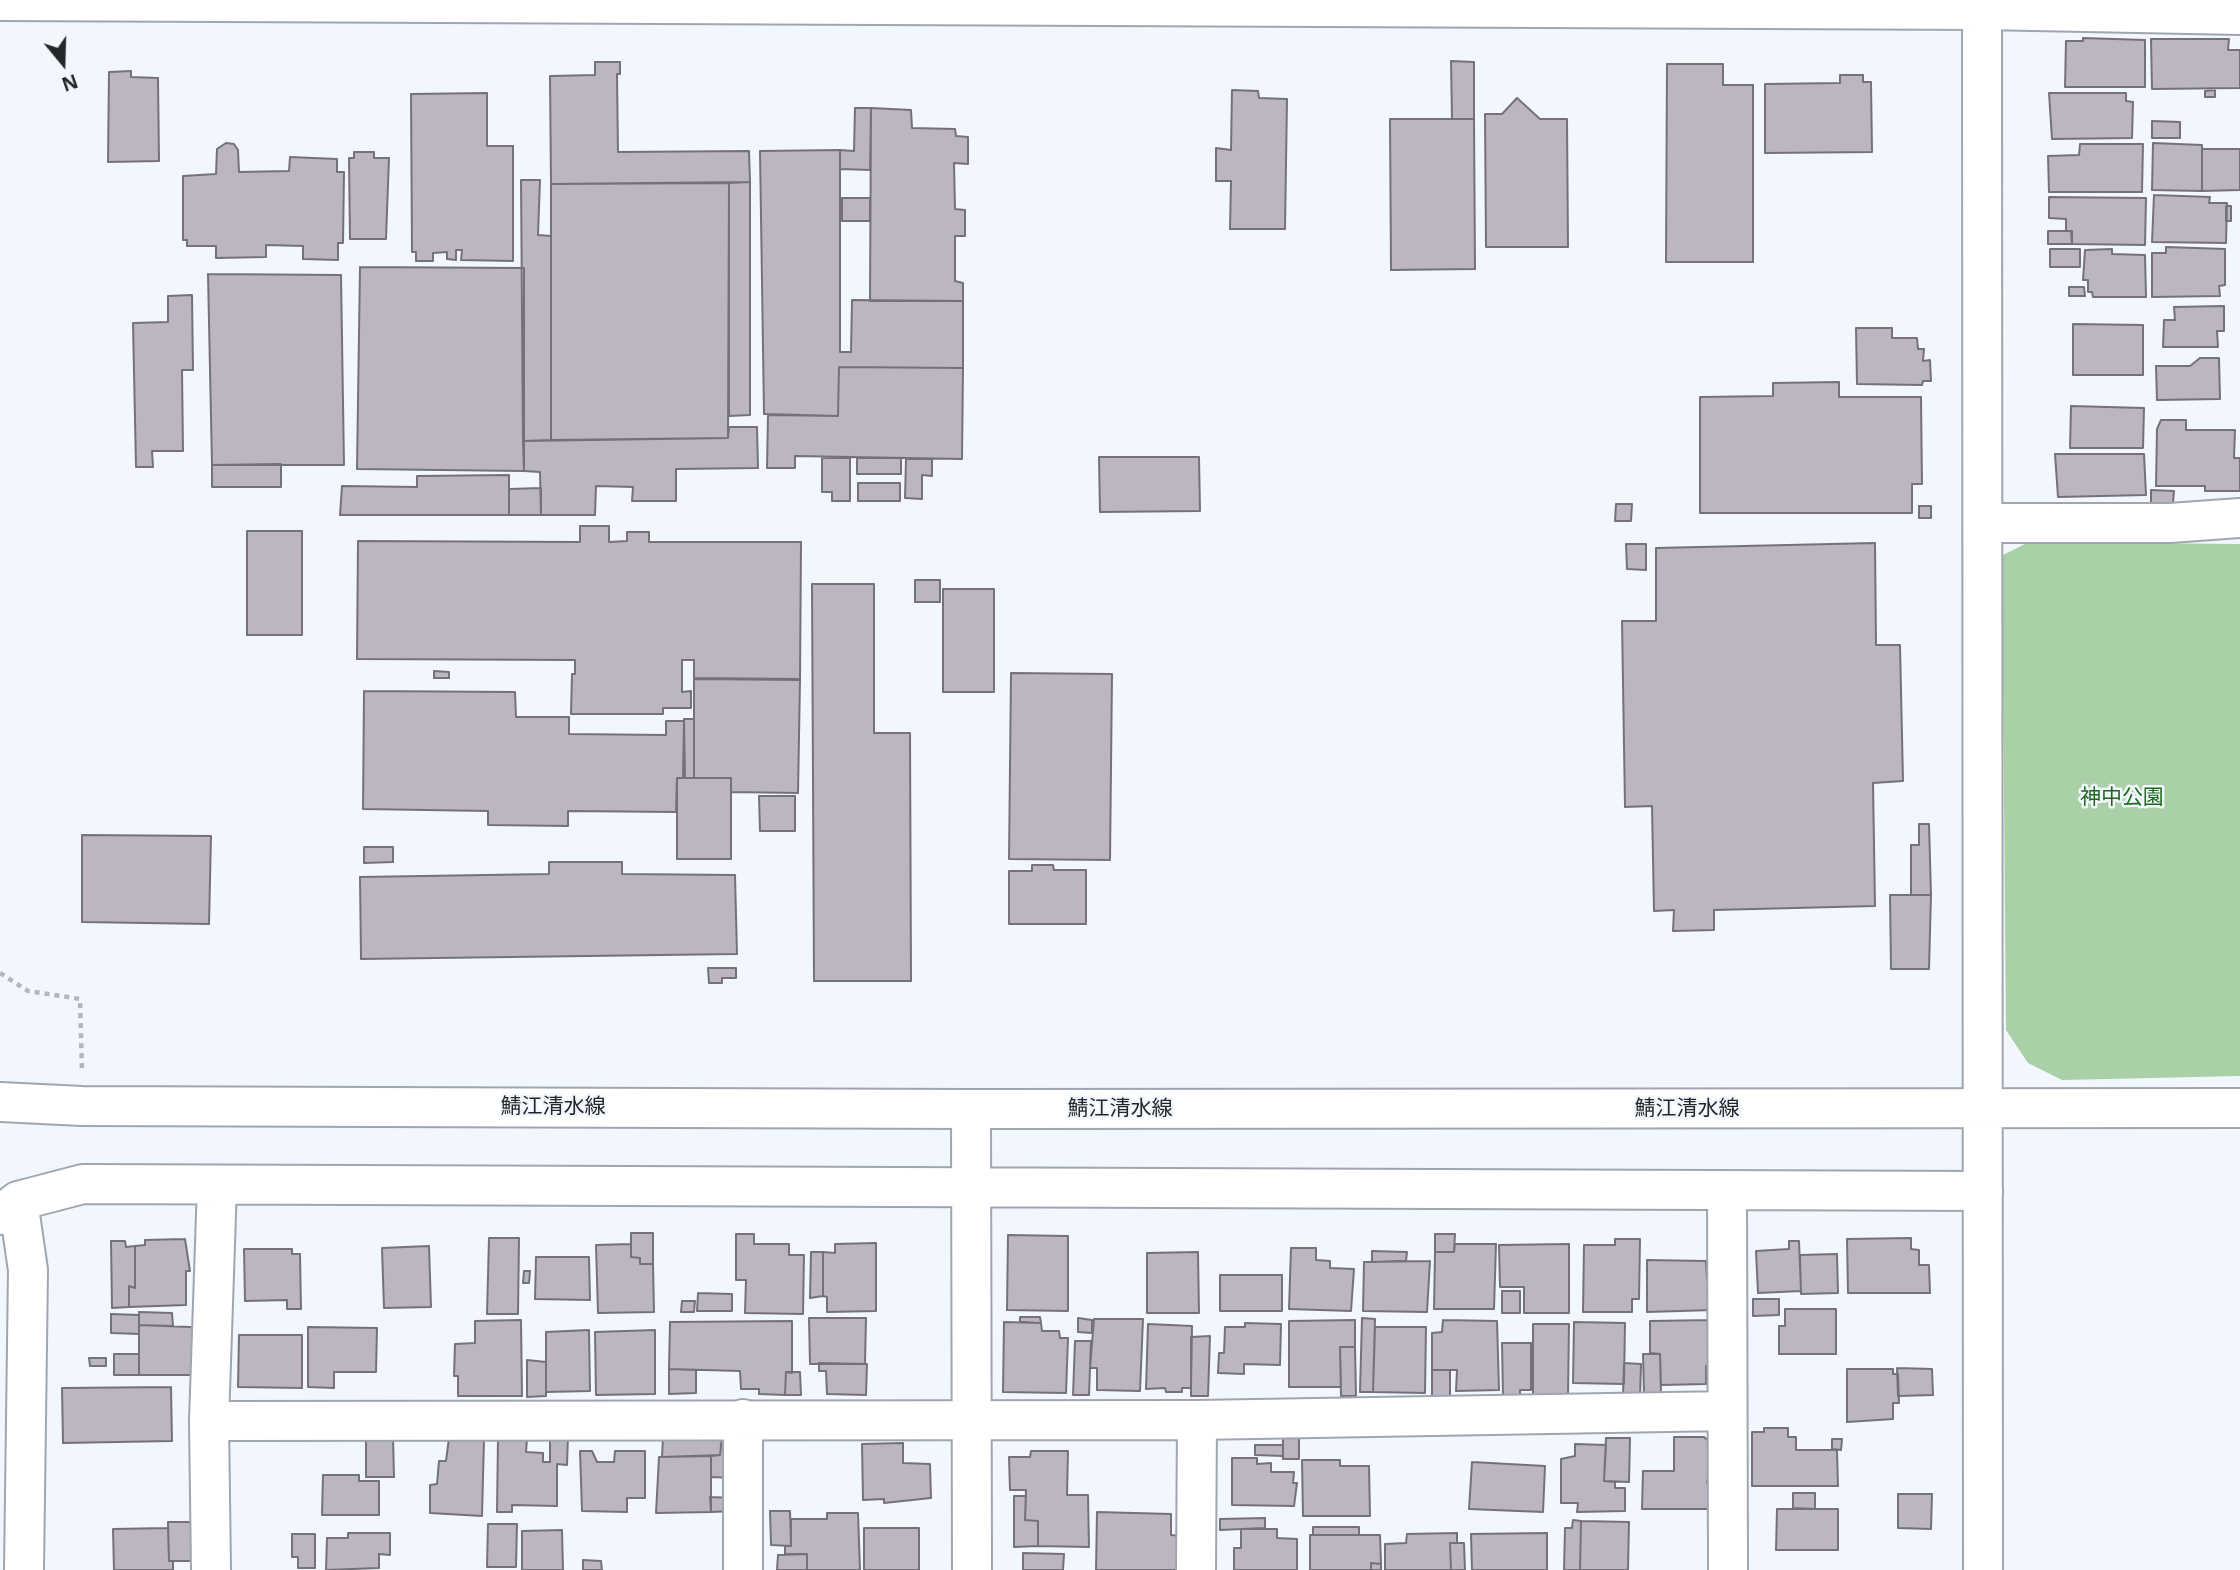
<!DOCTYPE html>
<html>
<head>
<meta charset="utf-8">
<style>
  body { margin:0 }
  #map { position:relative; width:2240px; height:1570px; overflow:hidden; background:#f2f7fd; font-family:"Noto Sans",sans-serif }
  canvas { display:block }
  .north { position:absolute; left:28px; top:28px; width:70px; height:70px; -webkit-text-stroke:5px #f2f7fd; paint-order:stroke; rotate:161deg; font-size:19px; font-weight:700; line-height:28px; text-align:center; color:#24272a }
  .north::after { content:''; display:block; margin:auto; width:24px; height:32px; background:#24272a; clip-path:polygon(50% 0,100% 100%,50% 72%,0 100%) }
</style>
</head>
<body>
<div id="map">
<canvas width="2240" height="1570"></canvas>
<div class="north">N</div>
</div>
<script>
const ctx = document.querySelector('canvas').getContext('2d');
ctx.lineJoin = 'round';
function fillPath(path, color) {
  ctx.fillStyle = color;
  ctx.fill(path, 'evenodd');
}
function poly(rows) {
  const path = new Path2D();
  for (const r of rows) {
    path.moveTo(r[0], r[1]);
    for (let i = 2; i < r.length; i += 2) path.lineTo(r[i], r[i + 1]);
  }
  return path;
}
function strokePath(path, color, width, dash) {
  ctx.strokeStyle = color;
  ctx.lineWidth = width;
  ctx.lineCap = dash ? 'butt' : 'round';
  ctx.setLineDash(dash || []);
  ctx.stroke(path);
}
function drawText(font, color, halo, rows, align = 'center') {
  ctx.font = font + ' "Noto Sans","Noto Sans JP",sans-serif';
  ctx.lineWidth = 5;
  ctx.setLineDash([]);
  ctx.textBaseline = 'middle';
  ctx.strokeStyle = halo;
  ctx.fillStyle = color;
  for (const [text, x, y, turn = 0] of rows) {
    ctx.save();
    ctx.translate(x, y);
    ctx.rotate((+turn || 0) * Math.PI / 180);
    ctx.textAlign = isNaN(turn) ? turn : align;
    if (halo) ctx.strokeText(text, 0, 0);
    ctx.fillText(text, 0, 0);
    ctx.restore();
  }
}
fillPath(poly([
  [2029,542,2240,544,2240,1076,2062,1080,2028,1063,2006,1030,2002,567,2003,555]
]), '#a9d0a6');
const building = poly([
  [2083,38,2145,40,2145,87,2065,87,2066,41,2083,41,2083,38],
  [2151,39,2229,39,2228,50,2240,50,2240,88,2152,89,2151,39],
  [1451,61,1474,62,1474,119,1452,119,1451,61],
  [595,62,620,62,620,74,617,74,618,152,749,151,750,182,551,184,550,76,595,75,595,62],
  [1667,64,1723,64,1723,85,1753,85,1753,262,1666,262,1667,64],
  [131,71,131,77,158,78,159,161,108,162,109,72,131,71],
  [1840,75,1863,75,1863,82,1871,82,1872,152,1765,153,1765,84,1840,83,1840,75],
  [1232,90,1258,91,1259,98,1287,99,1285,229,1230,229,1231,181,1216,181,1216,148,1231,150,1232,90],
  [2215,90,2215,97,2205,97,2205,91,2215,90],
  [487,93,487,146,513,146,513,261,461,260,462,250,456,250,456,260,447,259,447,252,433,253,433,261,416,261,416,252,412,252,411,94,487,93],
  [2049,93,2126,93,2126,101,2133,102,2132,138,2052,139,2049,93],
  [1517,98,1540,119,1567,119,1568,247,1486,247,1485,114,1502,114,1517,98],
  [855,108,871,108,870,170,840,169,840,150,854,151,855,108],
  [871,108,911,110,912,128,955,129,956,136,968,137,968,164,954,163,955,209,965,210,965,236,955,236,955,281,963,283,963,301,870,301,871,108],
  [1390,119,1474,119,1475,269,1391,270,1390,119],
  [2152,121,2180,122,2180,138,2152,138,2152,121],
  [226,143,234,144,238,150,239,172,289,171,290,157,337,159,337,172,344,172,343,243,338,243,338,260,303,259,303,246,266,245,266,257,216,258,216,246,187,246,187,240,183,240,183,176,216,174,217,149,226,143],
  [2153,143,2202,145,2202,191,2152,190,2153,143],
  [2080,144,2143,144,2142,192,2049,192,2048,156,2079,155,2080,144],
  [2202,149,2240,149,2240,190,2202,191,2202,149],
  [840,150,840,352,851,352,852,300,963,301,963,368,839,367,838,416,764,414,760,151,840,150],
  [354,152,374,152,374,158,389,158,386,239,350,239,349,158,354,158,354,152],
  [521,180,540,180,538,235,551,236,551,440,523,441,521,180],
  [750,182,750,415,729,416,729,183,750,182],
  [729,183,728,438,551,440,551,184,729,183],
  [2154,195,2210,197,2209,203,2227,203,2226,243,2152,242,2154,195],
  [2049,197,2146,198,2145,245,2072,244,2072,231,2066,231,2066,219,2049,218,2049,197],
  [842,198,870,198,870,221,842,221,842,198],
  [2226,206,2231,206,2231,221,2226,221,2226,206],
  [2048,231,2071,231,2072,244,2048,244,2048,231],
  [2166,247,2225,249,2225,285,2219,286,2220,296,2152,297,2152,253,2166,253,2166,247],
  [2050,249,2080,249,2080,267,2050,267,2050,249],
  [2112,249,2112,254,2145,255,2146,297,2093,297,2092,292,2088,292,2088,280,2083,280,2085,250,2112,249],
  [360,267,524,268,524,471,357,469,360,267],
  [208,274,341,275,344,465,212,465,208,274],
  [2069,287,2084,287,2085,296,2069,296,2069,287],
  [192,295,193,370,182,370,183,451,152,451,153,467,136,467,133,323,168,322,168,296,192,295],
  [2224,306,2224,331,2217,331,2218,347,2163,347,2164,320,2175,320,2174,307,2224,306],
  [2073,324,2143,325,2143,375,2073,375,2073,324],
  [1856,328,1892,328,1892,338,1917,338,1918,349,1924,349,1923,361,1930,360,1931,381,1923,381,1922,385,1857,384,1856,328],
  [2200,358,2219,358,2220,399,2157,400,2156,366,2190,366,2200,358],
  [839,367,963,368,962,459,795,456,795,468,767,468,768,415,838,416,839,367],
  [1839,382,1839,397,1921,397,1922,484,1912,484,1912,513,1700,513,1700,397,1773,396,1773,383,1839,382],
  [2071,406,2144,408,2143,448,2070,448,2071,406],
  [2161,420,2186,420,2186,430,2235,430,2234,458,2240,458,2240,491,2205,491,2205,486,2156,486,2157,429,2161,420],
  [729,427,757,427,758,468,676,469,676,501,632,501,633,487,596,486,595,515,541,515,540,472,524,471,523,441,728,438,729,427],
  [2055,454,2144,454,2146,495,2058,497,2055,454],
  [1099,457,1199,457,1200,511,1100,512,1099,457],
  [822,458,850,458,850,501,832,501,832,492,822,492,822,458],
  [857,458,901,458,901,474,857,474,857,458],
  [906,459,932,459,932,476,922,475,922,499,905,498,906,459],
  [281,464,281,487,212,487,212,465,281,464],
  [509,475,509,515,340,515,342,486,417,487,417,476,509,475],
  [858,483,900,483,900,501,858,501,858,483],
  [541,488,541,515,509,515,509,489,541,488],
  [2151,490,2174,491,2173,503,2151,504,2151,490],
  [1616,504,1632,504,1631,521,1615,521,1616,504],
  [1919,506,1931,506,1931,518,1919,518,1919,506],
  [580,526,609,526,609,542,627,541,627,532,649,532,649,542,801,542,800,679,694,678,694,660,682,660,682,692,691,691,691,708,663,708,663,714,571,714,572,674,575,674,575,660,357,659,358,541,580,542,580,526],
  [247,531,302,531,302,635,247,635,247,531],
  [1875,543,1876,645,1900,645,1903,781,1873,783,1875,906,1714,910,1714,930,1673,931,1674,910,1654,911,1652,806,1625,807,1622,621,1656,621,1656,548,1875,543],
  [1626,544,1646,544,1646,570,1627,569,1626,544],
  [915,580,940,580,940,602,915,602,915,580],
  [812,584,874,584,874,733,910,733,911,981,814,981,812,584],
  [943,589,994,589,994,692,943,692,943,589],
  [434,671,449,672,449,678,434,678,434,671],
  [1011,673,1112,674,1110,860,1009,859,1011,673],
  [694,678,799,679,800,680,694,679,694,678],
  [694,679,800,680,798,793,731,792,731,778,694,778,694,679],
  [364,691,515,692,516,717,569,717,569,734,666,735,666,721,684,721,683,778,677,778,676,812,568,811,568,826,488,825,488,811,363,809,364,691],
  [684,719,694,719,694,778,685,778,684,719],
  [677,778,731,778,731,859,677,859,677,778],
  [759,796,795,796,795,831,760,831,759,796],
  [1919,824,1929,824,1931,895,1911,895,1911,845,1919,845,1919,824],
  [82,835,211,836,209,924,82,922,82,835],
  [364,847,393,847,393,862,364,863,364,847],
  [549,862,622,862,622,874,735,875,737,954,361,959,360,877,549,874,549,862],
  [1032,865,1053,865,1054,870,1086,870,1086,924,1009,924,1009,871,1032,871,1032,865],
  [1890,895,1931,895,1929,969,1891,969,1890,895],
  [708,968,736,968,736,978,722,978,722,983,709,983,708,968],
  [631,1233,653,1233,653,1264,640,1264,640,1258,631,1257,631,1233],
  [736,1234,754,1234,754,1244,789,1244,789,1255,804,1255,803,1314,745,1313,746,1280,736,1280,736,1234],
  [1435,1234,1455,1234,1454,1252,1435,1252,1435,1234],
  [1008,1235,1068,1236,1068,1311,1007,1310,1008,1235],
  [489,1238,519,1238,518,1314,487,1314,489,1238],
  [1911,1238,1911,1249,1919,1250,1919,1265,1929,1265,1930,1293,1848,1293,1847,1239,1911,1238],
  [185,1239,190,1271,186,1271,186,1305,129,1307,129,1286,135,1288,135,1246,145,1245,145,1240,185,1239],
  [1615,1239,1640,1239,1639,1299,1632,1299,1632,1312,1583,1312,1584,1245,1615,1245,1615,1239],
  [111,1241,125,1241,126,1247,135,1246,135,1288,129,1286,129,1307,112,1308,111,1241],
  [1789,1241,1799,1241,1801,1291,1758,1293,1756,1251,1789,1249,1789,1241],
  [876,1243,876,1311,827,1312,827,1297,823,1296,823,1252,835,1253,835,1244,876,1243],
  [631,1244,631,1257,640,1258,640,1264,653,1264,654,1312,598,1313,596,1245,631,1244],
  [1455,1244,1496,1244,1494,1309,1434,1309,1435,1252,1454,1252,1455,1244],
  [1569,1244,1569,1313,1524,1313,1524,1287,1500,1287,1499,1245,1569,1244],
  [429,1246,431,1307,384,1308,382,1248,429,1246],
  [1291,1248,1316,1248,1316,1260,1330,1261,1330,1268,1354,1269,1351,1311,1289,1309,1291,1248],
  [244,1249,292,1249,292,1254,300,1254,301,1309,287,1309,287,1300,245,1301,244,1249],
  [1372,1251,1407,1252,1406,1261,1372,1262,1372,1251],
  [811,1252,823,1252,823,1296,810,1298,811,1252],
  [1198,1252,1199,1313,1147,1313,1147,1253,1198,1252],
  [1837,1254,1838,1293,1801,1294,1800,1255,1837,1254],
  [536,1257,589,1257,590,1300,535,1299,536,1257],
  [1647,1260,1706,1261,1707,1280,1712,1280,1713,1310,1647,1312,1647,1260],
  [1430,1261,1427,1312,1363,1311,1364,1262,1430,1261],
  [524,1271,530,1271,529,1283,523,1283,524,1271],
  [1220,1275,1282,1275,1282,1311,1220,1311,1220,1275],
  [1502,1291,1520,1291,1520,1313,1502,1313,1502,1291],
  [698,1293,732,1294,732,1311,697,1311,698,1293],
  [1753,1299,1779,1299,1779,1315,1753,1316,1753,1299],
  [682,1301,695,1301,694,1312,681,1312,682,1301],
  [1785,1309,1836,1309,1836,1354,1779,1354,1779,1326,1785,1326,1785,1309],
  [139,1312,172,1313,173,1326,139,1325,139,1312],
  [111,1314,139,1315,139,1334,111,1333,111,1314],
  [1020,1317,1040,1317,1041,1323,1020,1322,1020,1317],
  [809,1318,866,1318,865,1364,810,1364,809,1318],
  [1078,1318,1092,1320,1092,1333,1078,1332,1078,1318],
  [1362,1318,1375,1319,1373,1392,1360,1392,1362,1318],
  [1094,1319,1143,1319,1140,1391,1097,1390,1097,1368,1090,1368,1094,1319],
  [521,1320,522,1396,458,1396,458,1376,454,1376,455,1344,475,1343,475,1321,521,1320],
  [1355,1320,1355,1347,1340,1347,1341,1387,1289,1387,1289,1321,1355,1320],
  [1443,1320,1497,1321,1499,1390,1456,1391,1457,1370,1432,1370,1432,1333,1442,1332,1443,1320],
  [1713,1320,1714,1366,1706,1366,1706,1384,1661,1385,1660,1354,1650,1353,1650,1321,1713,1320],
  [792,1321,792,1373,786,1372,785,1395,759,1394,759,1389,741,1389,740,1371,669,1369,670,1322,792,1321],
  [1004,1322,1041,1323,1042,1331,1059,1331,1060,1338,1068,1338,1066,1393,1003,1392,1004,1322],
  [1574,1322,1625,1323,1624,1384,1573,1383,1574,1322],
  [1245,1323,1281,1324,1280,1365,1244,1364,1244,1374,1218,1373,1219,1353,1224,1353,1225,1327,1245,1327,1245,1323],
  [1148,1324,1192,1326,1191,1388,1182,1388,1182,1392,1166,1392,1165,1388,1146,1389,1148,1324],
  [1569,1324,1568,1395,1533,1395,1533,1324,1569,1324],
  [139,1325,190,1327,197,1330,197,1375,139,1375,139,1325],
  [308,1327,377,1328,376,1372,334,1372,334,1388,308,1387,308,1327],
  [1375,1327,1426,1327,1425,1393,1373,1392,1375,1327],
  [589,1330,590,1391,546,1392,546,1332,589,1330],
  [655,1330,655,1394,596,1395,595,1332,655,1330],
  [239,1335,302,1335,302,1388,238,1387,239,1335],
  [1210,1336,1208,1396,1191,1396,1191,1337,1210,1336],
  [1075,1341,1091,1341,1089,1395,1073,1395,1075,1341],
  [1502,1343,1531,1343,1531,1390,1520,1390,1520,1398,1503,1397,1502,1343],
  [1340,1347,1355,1347,1356,1396,1341,1396,1340,1347],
  [114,1354,139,1354,139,1375,114,1375,114,1354],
  [1643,1354,1660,1354,1661,1396,1644,1395,1643,1354],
  [89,1358,106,1358,106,1366,90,1366,89,1358],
  [527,1360,546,1362,546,1396,527,1397,527,1360],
  [819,1363,867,1364,866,1395,827,1394,826,1371,819,1371,819,1363],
  [1624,1363,1641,1364,1640,1396,1623,1396,1624,1363],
  [1897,1368,1932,1369,1933,1395,1898,1396,1897,1368],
  [669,1369,696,1370,696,1393,669,1394,669,1369],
  [1847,1369,1893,1369,1893,1374,1898,1374,1899,1403,1893,1403,1893,1419,1847,1422,1847,1369],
  [1432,1370,1450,1370,1450,1397,1432,1397,1432,1370],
  [786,1372,800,1372,801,1395,785,1395,786,1372],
  [171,1387,172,1441,63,1443,62,1388,171,1387],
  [1764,1428,1788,1428,1788,1437,1796,1437,1796,1450,1837,1450,1838,1486,1752,1486,1752,1432,1764,1432,1764,1428],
  [550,1435,568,1436,567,1465,557,1464,557,1506,512,1505,512,1512,497,1512,498,1439,527,1439,526,1452,543,1453,543,1462,550,1462,550,1435],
  [1283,1435,1299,1436,1299,1459,1283,1459,1283,1435],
  [722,1436,720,1455,662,1457,663,1437,722,1436],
  [393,1437,394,1477,366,1477,366,1438,393,1437],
  [1674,1437,1704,1437,1714,1446,1707,1483,1715,1483,1714,1509,1642,1509,1643,1471,1674,1471,1674,1437],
  [449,1438,484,1439,482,1516,430,1513,430,1485,437,1484,439,1461,446,1461,449,1438],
  [1606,1438,1630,1438,1629,1482,1604,1481,1606,1438],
  [1832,1439,1842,1439,1841,1450,1832,1449,1832,1439],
  [903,1443,903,1463,930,1464,931,1498,884,1503,884,1499,863,1500,862,1444,903,1443],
  [1575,1444,1606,1445,1604,1481,1615,1482,1615,1488,1625,1488,1625,1511,1577,1512,1578,1503,1561,1503,1561,1459,1575,1456,1575,1444],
  [721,1445,733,1446,733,1478,711,1477,711,1456,720,1455,721,1445],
  [1255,1445,1283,1445,1283,1456,1255,1455,1255,1445],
  [580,1451,592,1451,597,1462,614,1462,615,1451,645,1451,645,1498,627,1498,627,1512,582,1511,580,1451],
  [1031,1451,1068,1451,1067,1495,1088,1495,1089,1547,1038,1546,1038,1521,1025,1520,1026,1490,1010,1490,1009,1457,1030,1457,1031,1451],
  [711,1456,711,1512,656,1513,659,1457,711,1456],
  [1232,1458,1257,1458,1257,1464,1271,1463,1271,1472,1294,1472,1293,1483,1297,1483,1294,1506,1232,1505,1232,1458],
  [1302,1460,1340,1460,1340,1466,1369,1466,1370,1516,1303,1516,1302,1460],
  [1472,1462,1545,1466,1543,1512,1469,1509,1472,1462],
  [323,1475,359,1475,359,1481,379,1481,379,1515,322,1515,323,1475],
  [1793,1493,1815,1493,1815,1509,1793,1508,1793,1493],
  [1898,1494,1932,1494,1931,1529,1898,1528,1898,1494],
  [1014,1496,1026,1496,1025,1520,1038,1521,1038,1546,1014,1547,1014,1496],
  [710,1497,734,1498,733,1511,711,1512,710,1497],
  [1777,1509,1838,1509,1838,1550,1776,1550,1777,1509],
  [770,1511,790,1511,791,1546,771,1545,770,1511],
  [1097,1512,1171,1514,1171,1535,1183,1536,1182,1570,1096,1570,1097,1512],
  [827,1513,858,1513,860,1570,807,1570,807,1554,785,1554,785,1546,791,1546,791,1519,827,1519,827,1513],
  [1265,1518,1265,1528,1220,1530,1220,1519,1265,1518],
  [1573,1520,1581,1521,1580,1570,1564,1570,1565,1528,1572,1528,1573,1520],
  [1581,1521,1629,1522,1628,1570,1580,1570,1581,1521],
  [168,1522,197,1522,198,1561,169,1561,168,1522],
  [488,1524,517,1524,516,1567,487,1567,488,1524],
  [1313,1527,1359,1527,1359,1535,1313,1535,1313,1527],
  [168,1528,169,1561,173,1561,173,1570,114,1570,113,1529,168,1528],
  [864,1528,919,1528,919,1570,864,1570,864,1528],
  [1241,1529,1277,1529,1277,1538,1297,1539,1297,1570,1234,1570,1234,1548,1241,1548,1241,1529],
  [562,1530,563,1570,522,1570,522,1531,562,1530],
  [348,1533,390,1533,390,1555,379,1554,379,1568,326,1570,327,1538,348,1538,348,1533],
  [1457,1533,1457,1543,1450,1543,1451,1570,1385,1570,1385,1544,1406,1543,1407,1534,1457,1533],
  [1547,1533,1547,1570,1472,1570,1471,1534,1547,1533],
  [292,1534,315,1534,315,1568,298,1568,298,1557,292,1557,292,1534],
  [1310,1535,1380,1535,1381,1564,1371,1563,1371,1570,1310,1570,1310,1535],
  [1450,1543,1464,1543,1465,1570,1451,1570,1450,1543],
  [1023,1553,1064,1554,1063,1570,1023,1570,1023,1553],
  [807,1554,807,1570,777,1570,778,1555,807,1554],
  [583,1560,601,1561,602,1570,583,1570,583,1560],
  [1371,1563,1381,1564,1381,1570,1371,1570,1371,1563]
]);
fillPath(building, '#bbb6c1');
strokePath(building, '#75717a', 2);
const street = poly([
  [1982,10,2240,15],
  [1985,523,2170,523,2240,518],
  [971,1109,972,1570],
  [1727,1191,1728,1570],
  [18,1201,28,1270,24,1570],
  [0,1215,18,1201,83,1184,1983,1191],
  [743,1419,743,1570],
  [209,1421,1197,1420,1727,1411],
  [211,1570,209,1421,217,1185],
  [1196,1570,1197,1420]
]);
const secondary = poly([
  [1982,0,1983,1570],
  [0,1,1982,10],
  [0,1102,82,1106,971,1109,2240,1108]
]);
strokePath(street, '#9fa6af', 42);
strokePath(secondary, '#9fa6af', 42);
strokePath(poly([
  [0,973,28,991,80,999,82,1070]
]), '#b2b7bc', 4.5, [5, 5]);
strokePath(street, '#fff', 38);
strokePath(secondary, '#fff', 38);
drawText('21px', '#1e691e', '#f2f7fd', [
  ["神中公園",2122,798]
]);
drawText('21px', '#24272a', '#f2f7fd', [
  ["鯖江清水線",553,1107],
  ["鯖江清水線",1120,1109],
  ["鯖江清水線",1687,1109]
]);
</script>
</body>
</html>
